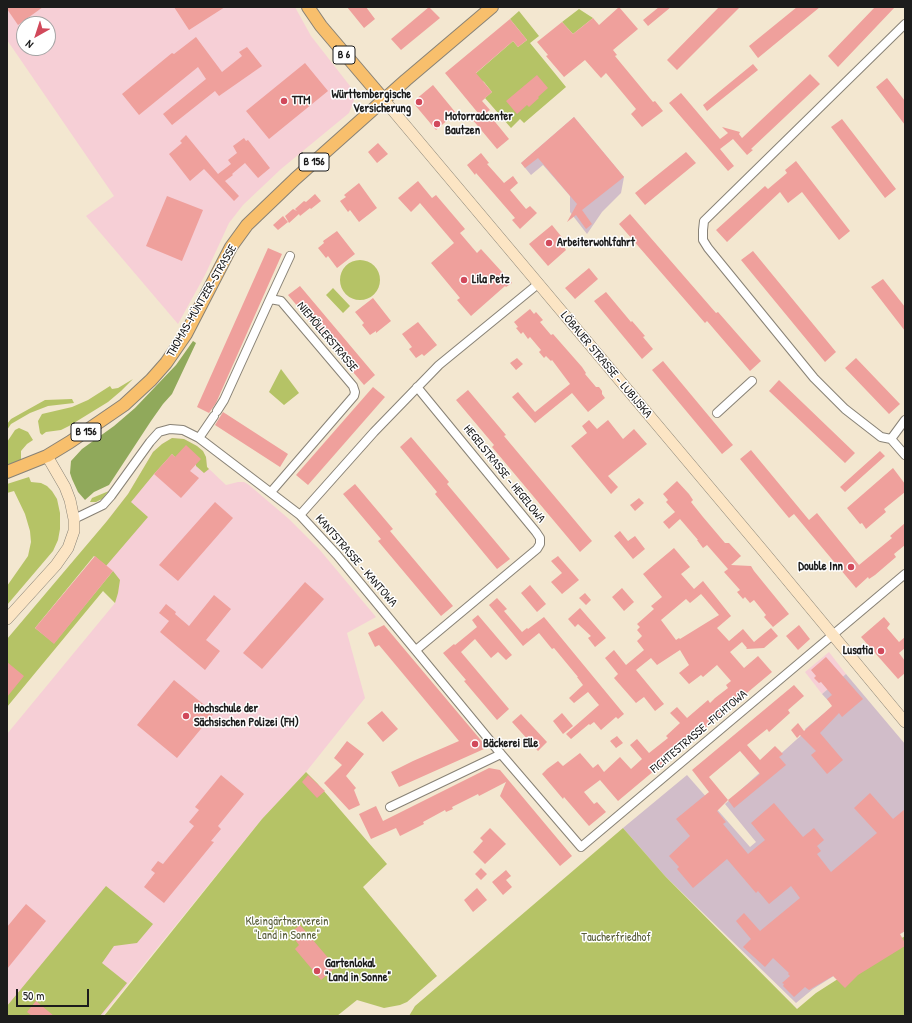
<!DOCTYPE html>
<html>
<head>
<meta charset="utf-8">
<style>
  body { margin:0 }
  #map { position:relative; width:912px; height:1023px; overflow:hidden; background:#f3e7d0; font-family:"Patrick Hand",sans-serif }
  canvas { display:block }
  .frame { position:absolute; inset:0; border:8px solid #1c1c1c; pointer-events:none }
  .north { position:absolute; left:16px; top:16px; width:40px; height:40px; box-sizing:border-box; background:#fff; border:1px solid #a4a4a4; border-radius:50%; rotate:219deg; font-size:11px; font-weight:700; line-height:16px; text-align:center; color:#1c1c1c }
  .north::after { content:''; display:block; margin:auto; width:14px; height:18px; background:#d1495b; clip-path:polygon(50% 0,100% 100%,50% 72%,0 100%) }
  .scale { position:absolute; left:16px; top:989px; width:73px; height:18px; box-sizing:border-box; border:2px solid #1c1c1c; border-top:0; padding-left:5px; font-size:12px; line-height:14px; white-space:nowrap; color:#1c1c1c; -webkit-text-stroke:3px #fff; paint-order:stroke }
</style>
</head>
<body>
<div id="map">
<canvas width="912" height="1023"></canvas>
<div class="frame"></div>
<div class="north">N</div>
<div class="scale">50 m</div>
</div>
<script>
const ctx = document.querySelector('canvas').getContext('2d');
ctx.lineJoin = 'round';
function fillPath(path, color) {
  ctx.fillStyle = color;
  ctx.fill(path, 'evenodd');
}
function poly(rows) {
  const path = new Path2D();
  for (const r of rows) {
    if (r.length === 3) {
      path.moveTo(r[0] + r[2], r[1]);
      path.arc(r[0], r[1], r[2], 0, 2 * Math.PI);
      continue;
    }
    path.moveTo(r[0], r[1]);
    for (let i = 2; i < r.length; i += 2) path.lineTo(r[i], r[i + 1]);
  }
  return path;
}
function strokePath(path, color, width, dash) {
  ctx.strokeStyle = color;
  ctx.lineWidth = width;
  ctx.lineCap = dash ? 'butt' : 'round';
  ctx.setLineDash(dash || []);
  ctx.stroke(path);
}
function drawText(font, color, halo, rows, align = 'center') {
  ctx.font = font + ' "Patrick Hand",sans-serif';
  ctx.lineWidth = 3;
  ctx.setLineDash([]);
  ctx.textBaseline = 'middle';
  ctx.strokeStyle = halo;
  ctx.fillStyle = color;
  for (const [text, x, y, turn = 0] of rows) {
    ctx.save();
    ctx.translate(x, y);
    ctx.rotate((+turn || 0) * Math.PI / 180);
    ctx.textAlign = isNaN(turn) ? turn : align;
    if (halo) ctx.strokeText(text, 0, 0);
    ctx.fillText(text, 0, 0);
    ctx.restore();
  }
}
fillPath(poly([
  [7,7,295,7,311,36,350,86,354,100,349,113,281,169,243,205,229,223,205,275,178,324,86,216,114,196,7,40],
  [24,24,48,24,48,48,24,48],
  [172,438,184,439,197,446,203,451,206,457,207,467,226,485,238,482,244,482,249,485,289,519,319,549,376,617,347,633,365,698,306,772,262,819,102,1016,7,1016,7,734,115,603,113,592,107,580,113,571,106,566,106,522,128,494,153,452,162,444],
  [829,652,846,674,822,694,805,672]
]), '#f6cfd6');
fillPath(poly([
  [574,117,624,177,621,193,602,212,587,234,570,212,570,196,543,165,531,175,521,163],
  [846,674,905,744,905,931,813,989,796,1003,665,876,623,828,687,775,750,847,756,842,725,804,806,731,805,729,833,706,822,694]
]), '#d1bdc9');
fillPath(poly([
  [579,9,593,18,573,34,562,22],
  [519,11,539,36,530,43,566,87,524,123,520,119,511,128,485,98,492,92,484,82,474,75,513,41,518,47,527,40,510,19],
  [360,280,20],
  [333,288,350,306,343,313,326,295],
  [281,369,299,393,284,405,269,392],
  [133,379,121,391,108,402,69,426,61,430,46,432,42,435,40,433,38,421,42,414,72,407,88,400,110,386,112,389,118,388],
  [72,399,74,403,48,406,30,413,11,424,7,430,7,424,11,419,45,400],
  [19,428,28,432,33,440,27,444,21,451,21,463,7,468,7,442,15,430],
  [172,438,184,439,197,446,203,451,206,457,207,467,209,469,204,473,196,466,196,464,175,457,172,454,154,474,131,502,148,517,106,566,94,556,35,628,54,643,113,571,120,580,118,593,115,603,103,591,7,707,7,639,107,521,128,494,153,452,162,444],
  [29,477,31,482,41,483,47,486,52,491,57,499,60,513,60,529,58,540,53,551,7,605,7,586,28,556,31,542,30,531,25,514,14,491,7,493,7,484],
  [109,491,102,499,96,502,90,502,92,498],
  [306,772,317,783,387,864,363,887,437,976,407,1002,400,1005,384,1008,357,1000,337,1016,104,1016,262,819],
  [623,828,665,876,797,1009,816,993,905,936,905,1016,409,1016,415,1006],
  [106,886,153,924,137,943,114,946,102,963,127,983,100,1016,7,1016,7,1006]
]), '#b5c366');
fillPath(poly([
  [193,341,196,343,172,394,163,404,151,421,109,485,94,492,85,500,78,492,72,479,70,473,71,461,82,449,114,426,135,408,176,365]
]), '#90a95b');
fillPath(poly([
  [7,7,43,7,18,25,7,9],
  [174,7,225,7,189,30],
  [347,7,366,7,375,19,364,28],
  [429,7,440,18,401,50,391,39],
  [619,7,638,29,613,50,617,55,615,56,653,102,655,101,663,111,642,127,631,114,636,109,606,73,601,78,585,60,564,77,546,56,548,55,537,42,562,22,573,34,593,18,599,25],
  [659,7,671,7,648,26,643,20],
  [719,7,740,7,677,70,667,60],
  [797,7,820,7,758,58,749,46],
  [875,7,895,7,838,67,828,56],
  [510,19,527,40,518,47,513,41,476,73,492,92,482,101,490,110,487,112,509,139,497,149,472,119,478,113,445,73],
  [196,37,222,72,242,56,239,52,247,47,262,66,219,96,215,91,172,125,163,114,206,79,198,67,139,115,122,94,172,53,174,54],
  [305,63,328,91,269,139,246,111],
  [753,64,758,70,707,111,703,105],
  [810,74,820,84,751,149,753,150,747,155,733,139,720,149,734,166,728,171,669,103,681,93,720,139,728,133,722,127,740,132,739,134,742,138],
  [537,75,548,88,538,97,539,98,529,107,527,105,517,114,506,101],
  [887,78,905,101,905,125,876,87],
  [433,85,456,113,436,130,415,105,415,100],
  [574,117,624,177,582,210,592,224,586,229,576,215,567,222,577,204,538,158,525,168,521,163],
  [842,119,896,189,885,198,831,127],
  [186,135,218,174,231,164,228,160,237,153,233,146,244,138,246,141,248,140,270,168,258,178,245,163,232,174,233,175,225,181,239,196,234,201,204,169,190,181,169,154,182,143,180,141],
  [378,143,388,154,377,163,368,152],
  [686,152,696,163,645,205,635,193],
  [481,153,489,163,487,164,504,183,513,176,518,183,510,190,526,209,530,206,537,213,520,229,512,220,515,218,476,173,475,175,467,165],
  [796,161,850,231,839,240,802,192,788,203,780,192,727,242,716,230,765,186,768,189,787,173,785,170],
  [418,181,432,198,436,195,465,229,460,233,477,253,481,249,512,283,506,287,505,286,471,316,457,300,460,298,431,263,454,243,420,203,411,212,398,198],
  [359,183,377,208,359,222,350,210,348,212,340,201,346,197,344,195],
  [315,194,321,201,311,209,310,208,300,216,299,214,289,223,285,216,293,209,297,211,295,209,304,201,306,202],
  [167,196,203,210,182,261,146,246],
  [630,214,716,313,718,312,761,361,750,371,707,321,705,323,619,224],
  [283,216,288,222,278,230,273,225],
  [552,225,565,241,562,244,566,250,548,266,529,244],
  [337,231,355,254,337,268,328,256,326,258,318,248,324,243,323,241],
  [268,248,282,254,216,403,209,413,197,407],
  [753,251,836,352,825,362,741,260],
  [589,268,598,279,575,299,565,288],
  [883,279,905,307,905,331,871,287],
  [300,286,375,375,364,385,288,295],
  [606,292,631,322,632,321,645,336,643,337,653,349,642,359,594,301],
  [373,298,391,321,376,333,376,331,370,335,362,325,364,323,355,312],
  [530,309,534,314,536,312,543,320,540,322,551,335,553,334,582,367,586,373,585,374,596,387,599,387,602,391,602,394,605,398,588,412,572,393,535,423,512,397,518,392,535,412,570,384,552,360,551,361,546,356,544,358,539,352,541,350,530,337,528,339,523,332,521,334,516,328,518,327,514,322],
  [418,322,437,345,424,356,422,354,416,358,409,349,412,347,402,334],
  [517,358,523,364,516,370,510,363],
  [856,358,900,404,889,414,845,368],
  [663,361,733,445,722,454,652,370],
  [779,380,855,453,845,463,769,391],
  [373,387,385,397,308,485,296,475],
  [468,390,506,435,504,436,592,541,580,552,492,447,494,445,456,400],
  [223,412,288,454,280,467,215,425],
  [589,420,597,429,608,420,623,439,634,429,647,444,608,476,618,487,611,494,571,446,587,433,582,426],
  [411,437,449,482,447,484,510,559,497,569,435,494,437,492,400,447],
  [186,445,201,459,190,471,199,478,181,498,154,474,172,454,175,457],
  [751,450,809,520,817,513,859,565,892,538,890,536,905,523,905,545,894,554,896,557,875,575,869,579,868,577,856,588,794,514,789,518,740,459],
  [880,451,885,456,845,492,840,487],
  [893,468,905,484,905,492,884,509,886,512,866,529,862,523,860,524,847,508],
  [677,481,689,494,693,500,691,502,703,517,725,543,729,543,741,556,731,565,751,566,754,571,789,614,773,627,764,617,766,615,754,600,750,603,745,597,743,599,737,592,740,590,724,572,728,569,707,545,703,548,697,540,698,540,680,519,669,529,663,522,675,512,666,502,668,500,663,494],
  [355,484,393,529,390,531,453,606,441,616,378,541,381,539,343,494],
  [639,498,644,503,635,511,630,505],
  [215,502,233,518,178,581,159,565],
  [620,531,628,541,635,536,645,549,633,559,614,536],
  [674,548,690,567,681,574,694,589,703,581,731,616,717,628,729,641,743,629,754,642,771,628,778,636,764,648,746,649,747,648,742,642,730,652,744,668,758,656,772,672,618,801,600,780,584,792,594,804,597,802,606,812,589,826,564,797,563,799,542,774,547,769,558,761,563,766,580,753,593,768,598,764,604,772,620,757,631,769,642,759,630,745,637,739,649,753,668,738,666,736,680,723,670,713,677,707,687,718,708,700,710,703,715,698,728,688,726,685,731,681,717,665,703,677,701,675,689,684,679,673,689,665,680,650,657,665,651,658,636,670,664,704,655,711,644,697,636,703,614,678,618,674,605,658,614,650,626,665,644,650,637,641,642,636,637,630,640,627,637,624,654,609,651,606,662,597,643,574],
  [701,594,719,615,680,639,679,638,676,640,661,620,686,599,690,603],
  [95,556,113,571,54,644,35,628],
  [558,556,579,580,562,594,551,582,562,573,551,561],
  [305,582,324,599,262,669,243,653],
  [530,585,546,604,537,612,521,593],
  [622,588,634,602,624,611,612,597],
  [585,593,591,600,586,605,579,598],
  [214,595,231,609,206,640,220,651,205,670,160,632,169,621,159,613,166,604,176,612,175,614,189,626],
  [497,598,507,609,504,611,522,632,527,628,528,629,544,617,624,714,618,719,616,717,601,730,594,722,590,725,589,724,571,739,566,734,599,705,588,692,574,703,569,698,583,685,577,677,578,677,554,648,552,649,539,633,523,646,489,605],
  [580,608,606,638,595,647,588,638,591,636,578,624,575,627,568,619],
  [478,615,512,655,506,660,498,652,491,658,475,639,461,652,509,709,497,720,464,681,466,680,443,653,454,644,455,645,477,627,472,620],
  [884,617,890,624,887,628,899,642,905,637,905,648,899,653,905,661,905,673,898,679,861,637],
  [384,625,485,745,484,749,399,787,391,772,413,761,459,741,379,645,375,647,368,633],
  [799,625,810,639,798,650,786,636],
  [826,657,863,699,842,717,839,713,820,733,843,760,827,774,811,755,816,751,800,735,797,738,791,730,798,723,804,731,832,706,827,699,832,695,821,682,819,683,814,678,816,676,811,670],
  [7,662,24,676,7,697],
  [174,680,214,713,177,758,137,725],
  [794,685,804,696,788,710,790,713,769,732,767,729,747,745,760,760,775,746,783,754,779,757,786,765,734,808,728,800,717,811,726,822,723,824,748,854,765,840,751,823,774,803,803,837,814,828,824,840,817,846,821,851,817,854,831,872,877,833,854,808,870,793,893,819,905,809,905,931,900,934,905,943,905,946,858,975,845,988,833,976,809,990,805,987,794,997,783,986,784,984,782,983,790,976,788,974,789,973,773,958,765,967,743,947,751,939,736,921,744,913,760,931,800,898,791,886,769,904,758,891,756,893,727,859,693,888,677,869,679,867,669,856,690,836,676,819,709,792,692,770],
  [740,751,760,774,728,800,709,777],
  [382,711,398,729,383,742,367,723],
  [562,713,573,726,563,734,553,721],
  [521,714,547,742,538,751,512,722],
  [617,736,623,743,616,748,610,741],
  [347,741,364,754,346,776,356,788,354,790,360,805,349,810,324,783,342,765,334,758],
  [489,768,500,770,572,856,560,866,500,796,506,782,479,796,478,794,452,807,453,809,446,812,445,810,423,822,424,824,400,836,396,828,371,839,359,814,376,806,383,821],
  [221,775,244,794,218,826,221,829,211,841,214,842,164,903,144,887,155,873,151,870,158,861,163,864,194,826,189,822,199,810,195,807],
  [308,775,325,791,317,798,302,782],
  [490,828,506,844,485,864,473,852,483,841,480,838],
  [481,868,487,874,481,880,475,874],
  [506,870,511,876,506,880,512,887,503,895,492,882],
  [477,888,487,900,473,912,464,900],
  [26,904,46,921,7,969,7,927],
  [300,925,336,967,321,980,295,949,299,945,290,933],
  [36,1001,54,1016,32,1016,27,1012]
]), '#efa09c');
const street = poly([
  [905,24,704,221,703,230,703,240,708,248,814,378,845,409,881,437,891,439,905,455],
  [270,299,290,256],
  [217,411,224,400,270,299,281,301,353,386,355,392,354,396,271,492],
  [717,413,752,381],
  [199,438,214,416],
  [891,439,905,420],
  [300,515,374,432,439,365,538,284],
  [74,519,103,505,111,496,150,442,159,432,170,429,183,430,199,438,300,515,337,555,501,754,581,847,905,574],
  [416,650,537,549,540,544,540,538,536,532,417,387],
  [390,807,501,754]
]);
const secondary = poly([
  [384,100,764,552,905,722],
  [7,619,56,565,68,548,74,531,74,519,70,500,65,487,47,456]
]);
const primary = poly([
  [308,7,321,26,384,100],
  [7,472,47,456,70,442,124,405,151,380,166,363,186,334,231,247,247,225,295,179,406,80,492,7]
]);
strokePath(street, '#888276', 10);
strokePath(secondary, '#888276', 12);
strokePath(primary, '#888276', 14);
strokePath(street, '#fff', 8);
strokePath(secondary, '#fce5c4', 11);
strokePath(primary, '#f8bf6c', 12);
for (const [x, y, r, color] of [
  [284,101,4,"#d1495b"],
  [419,102,4,"#d1495b"],
  [437,124,4,"#d1495b"],
  [549,243,4,"#d1495b"],
  [464,280,4,"#d1495b"],
  [851,567,4,"#d1495b"],
  [881,651,4,"#d1495b"],
  [186,716,4,"#d1495b"],
  [475,744,4,"#d1495b"],
  [317,971,4,"#d1495b"]
]) {
  const dot = new Path2D();
  dot.arc(x, y, r, 0, 2 * Math.PI);
  ctx.fillStyle = color;
  ctx.fill(dot);
  strokePath(dot, '#fff', 1.5);
}
for (const [x, y, w] of [
  [344,55,22],
  [314,162,30],
  [86,432,30]
]) {
  const box = new Path2D();
  box.roundRect(x - w / 2, y - 9, w, 18, 3);
  ctx.fillStyle = '#fff';
  ctx.fill(box);
  strokePath(box, '#1c1c1c', 1);
}
drawText('bold 11px', '#1c1c1c', null, [
  ["B 6",344,55],
  ["B 156",314,162],
  ["B 156",86,432]
]);
drawText('bold 12px', '#1c1c1c', '#fff', [
  ["Württembergische",411,95,"right"],
  ["Versicherung",411,109,"right"],
  ["TTM",292,101],
  ["Motorradcenter",445,117],
  ["Bautzen",445,131],
  ["Arbeiterwohlfahrt",557,243],
  ["Lila Petz",472,280],
  ["Double Inn",843,567,"right"],
  ["Lusatia",873,651,"right"],
  ["Hochschule der",194,709],
  ["Sächsischen Polizei (FH)",194,723],
  ["Bäckerei Elle",483,744],
  ["Gartenlokal",325,964],
  ["\"Land in Sonne\"",325,978]
], 'left');
drawText('12px', '#1c1c1c', '#fff', [
  ["THOMAS-MÜNTZER-STRASSE",202,301,-60],
  ["NIEMÖLLERSTRASSE",327,337,50],
  ["LÖBAUER STRASSE - LUBIJSKA",606,365,50],
  ["HEGELSTRASSE - HEGELOWA",504,474,51],
  ["KANTSTRASSE - KANTOWA",356,561,49],
  ["FICHTESTRASSE -FICHTOWA",699,732,-40]
]);
drawText('12px', '#595f3a', '#fff', [
  ["Kleingärtnerverein",287,922],
  ["\"Land in Sonne\"",287,936],
  ["Taucherfriedhof",616,938]
]);
</script>
</body>
</html>
